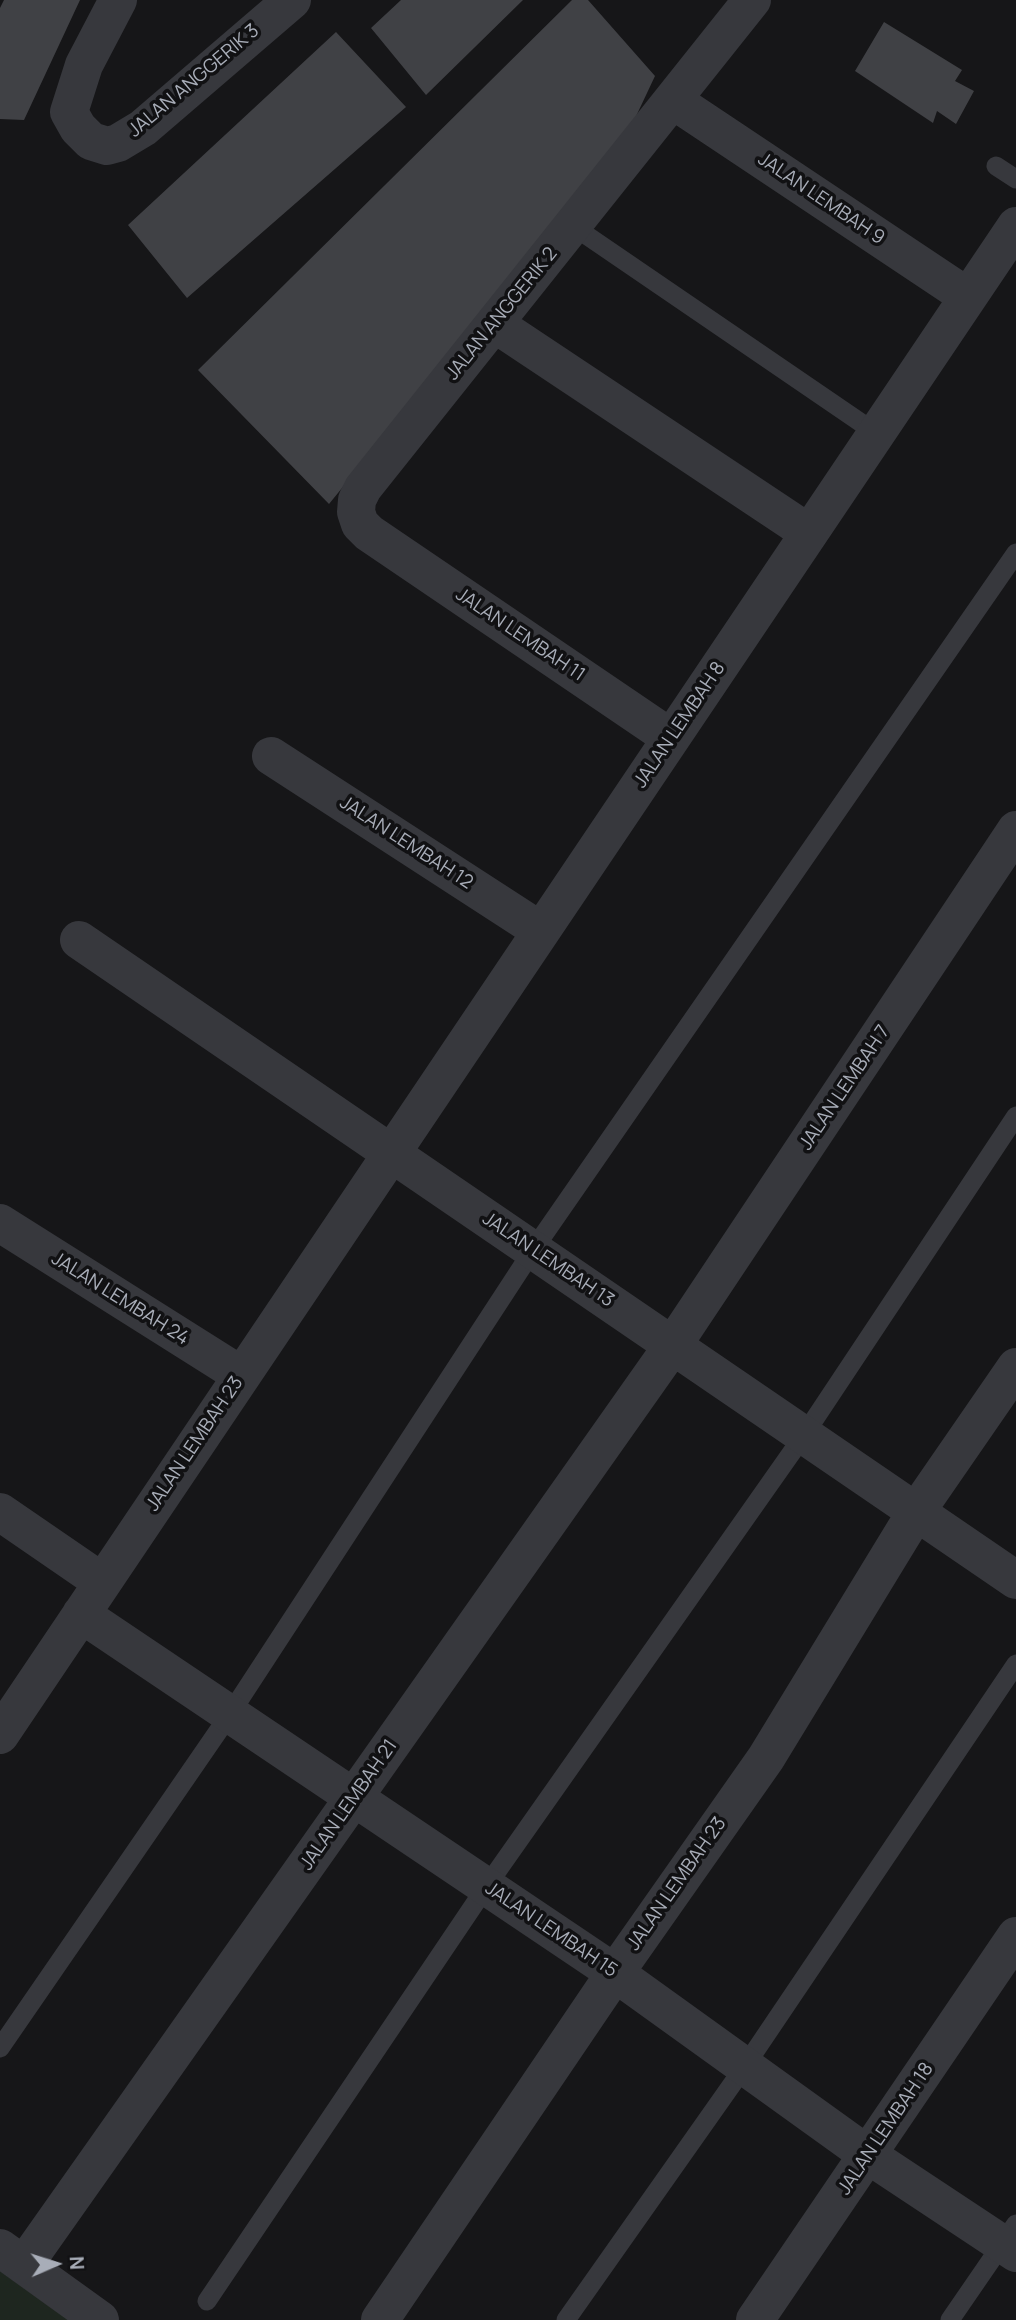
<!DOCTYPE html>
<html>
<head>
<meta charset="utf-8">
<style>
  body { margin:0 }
  #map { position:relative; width:1016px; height:2320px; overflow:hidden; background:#161618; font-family:Manrope,sans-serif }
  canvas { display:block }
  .north { position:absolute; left:21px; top:2229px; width:70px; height:70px; -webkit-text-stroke:5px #111113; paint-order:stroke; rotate:87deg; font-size:19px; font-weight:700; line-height:28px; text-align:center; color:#a8adb8 }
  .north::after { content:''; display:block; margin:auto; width:24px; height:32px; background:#a8adb8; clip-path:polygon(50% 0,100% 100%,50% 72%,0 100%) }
</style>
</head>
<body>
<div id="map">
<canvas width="1016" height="2320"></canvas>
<div class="north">N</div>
</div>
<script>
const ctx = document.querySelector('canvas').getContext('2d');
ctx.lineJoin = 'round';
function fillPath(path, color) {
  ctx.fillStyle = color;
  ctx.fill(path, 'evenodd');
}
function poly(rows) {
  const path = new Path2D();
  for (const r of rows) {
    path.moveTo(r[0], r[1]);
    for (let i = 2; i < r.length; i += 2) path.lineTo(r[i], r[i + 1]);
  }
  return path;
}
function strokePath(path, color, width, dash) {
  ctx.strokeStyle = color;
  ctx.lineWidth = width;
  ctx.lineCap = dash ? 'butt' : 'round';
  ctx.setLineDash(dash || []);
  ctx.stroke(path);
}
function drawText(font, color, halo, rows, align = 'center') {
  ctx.font = font + ' Manrope,sans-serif';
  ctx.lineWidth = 7;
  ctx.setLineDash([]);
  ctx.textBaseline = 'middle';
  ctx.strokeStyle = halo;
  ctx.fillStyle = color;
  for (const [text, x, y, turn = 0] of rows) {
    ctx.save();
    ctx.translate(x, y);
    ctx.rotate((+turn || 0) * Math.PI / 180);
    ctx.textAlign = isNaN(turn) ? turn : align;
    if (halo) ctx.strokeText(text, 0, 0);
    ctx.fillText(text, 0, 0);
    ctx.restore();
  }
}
fillPath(poly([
  [0,2271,69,2320,0,2320]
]), '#1e261f');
fillPath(poly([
  [4,0,80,0,24,120,0,119,0,8],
  [401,0,523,0,426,95,371,28],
  [572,0,588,0,655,76,623,144,329,504,198,370],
  [884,22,962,70,955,81,974,91,956,124,937,111,933,123,855,71],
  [336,32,406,107,187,298,128,225]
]), '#404145');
strokePath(poly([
  [996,166,1016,179],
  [573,226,876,433],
  [0,2048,230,1714,533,1250,1016,553],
  [207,2301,486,1887,804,1435,1016,1116],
  [566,2320,745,2066,1016,1664],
  [950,2320,1016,2224]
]), '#37383d', 19);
strokePath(poly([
  [118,0,84,65,69,112,78,128,91,141,107,146,118,143,143,128,292,0],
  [674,101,968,297],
  [495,324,809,533],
  [671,738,369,533,360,524,356,512,357,500,363,488,752,0],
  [271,756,541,931],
  [79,940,1016,1580],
  [0,1223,241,1375],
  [0,1512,102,1582],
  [81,1614,615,1973,868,2155,1016,2253],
  [0,1735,1016,226],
  [0,2248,100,2320],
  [24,2265,673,1345,1016,830],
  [380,2320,615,1973,766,1758,916,1512,1016,1367],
  [755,2320,1016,1936]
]), '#37383d', 38);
drawText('19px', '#a8adb8', '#111113', [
  ["JALAN ANGGERIK 3",194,81,-40],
  ["JALAN LEMBAH 9",821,199,34],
  ["JALAN ANGGERIK 2",502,314,-51],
  ["JALAN LEMBAH 11",520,635,34],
  ["JALAN LEMBAH 8",680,725,-56],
  ["JALAN LEMBAH 12",406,843,33],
  ["JALAN LEMBAH 7",845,1088,-56],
  ["JALAN LEMBAH 13",548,1260,34],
  ["JALAN LEMBAH 24",120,1299,32],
  ["JALAN LEMBAH 23",195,1444,-56],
  ["JALAN LEMBAH 21",349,1805,-55],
  ["JALAN LEMBAH 23",677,1884,-55],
  ["JALAN LEMBAH 15",551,1930,34],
  ["JALAN LEMBAH 18",886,2129,-56]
]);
</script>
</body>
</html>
